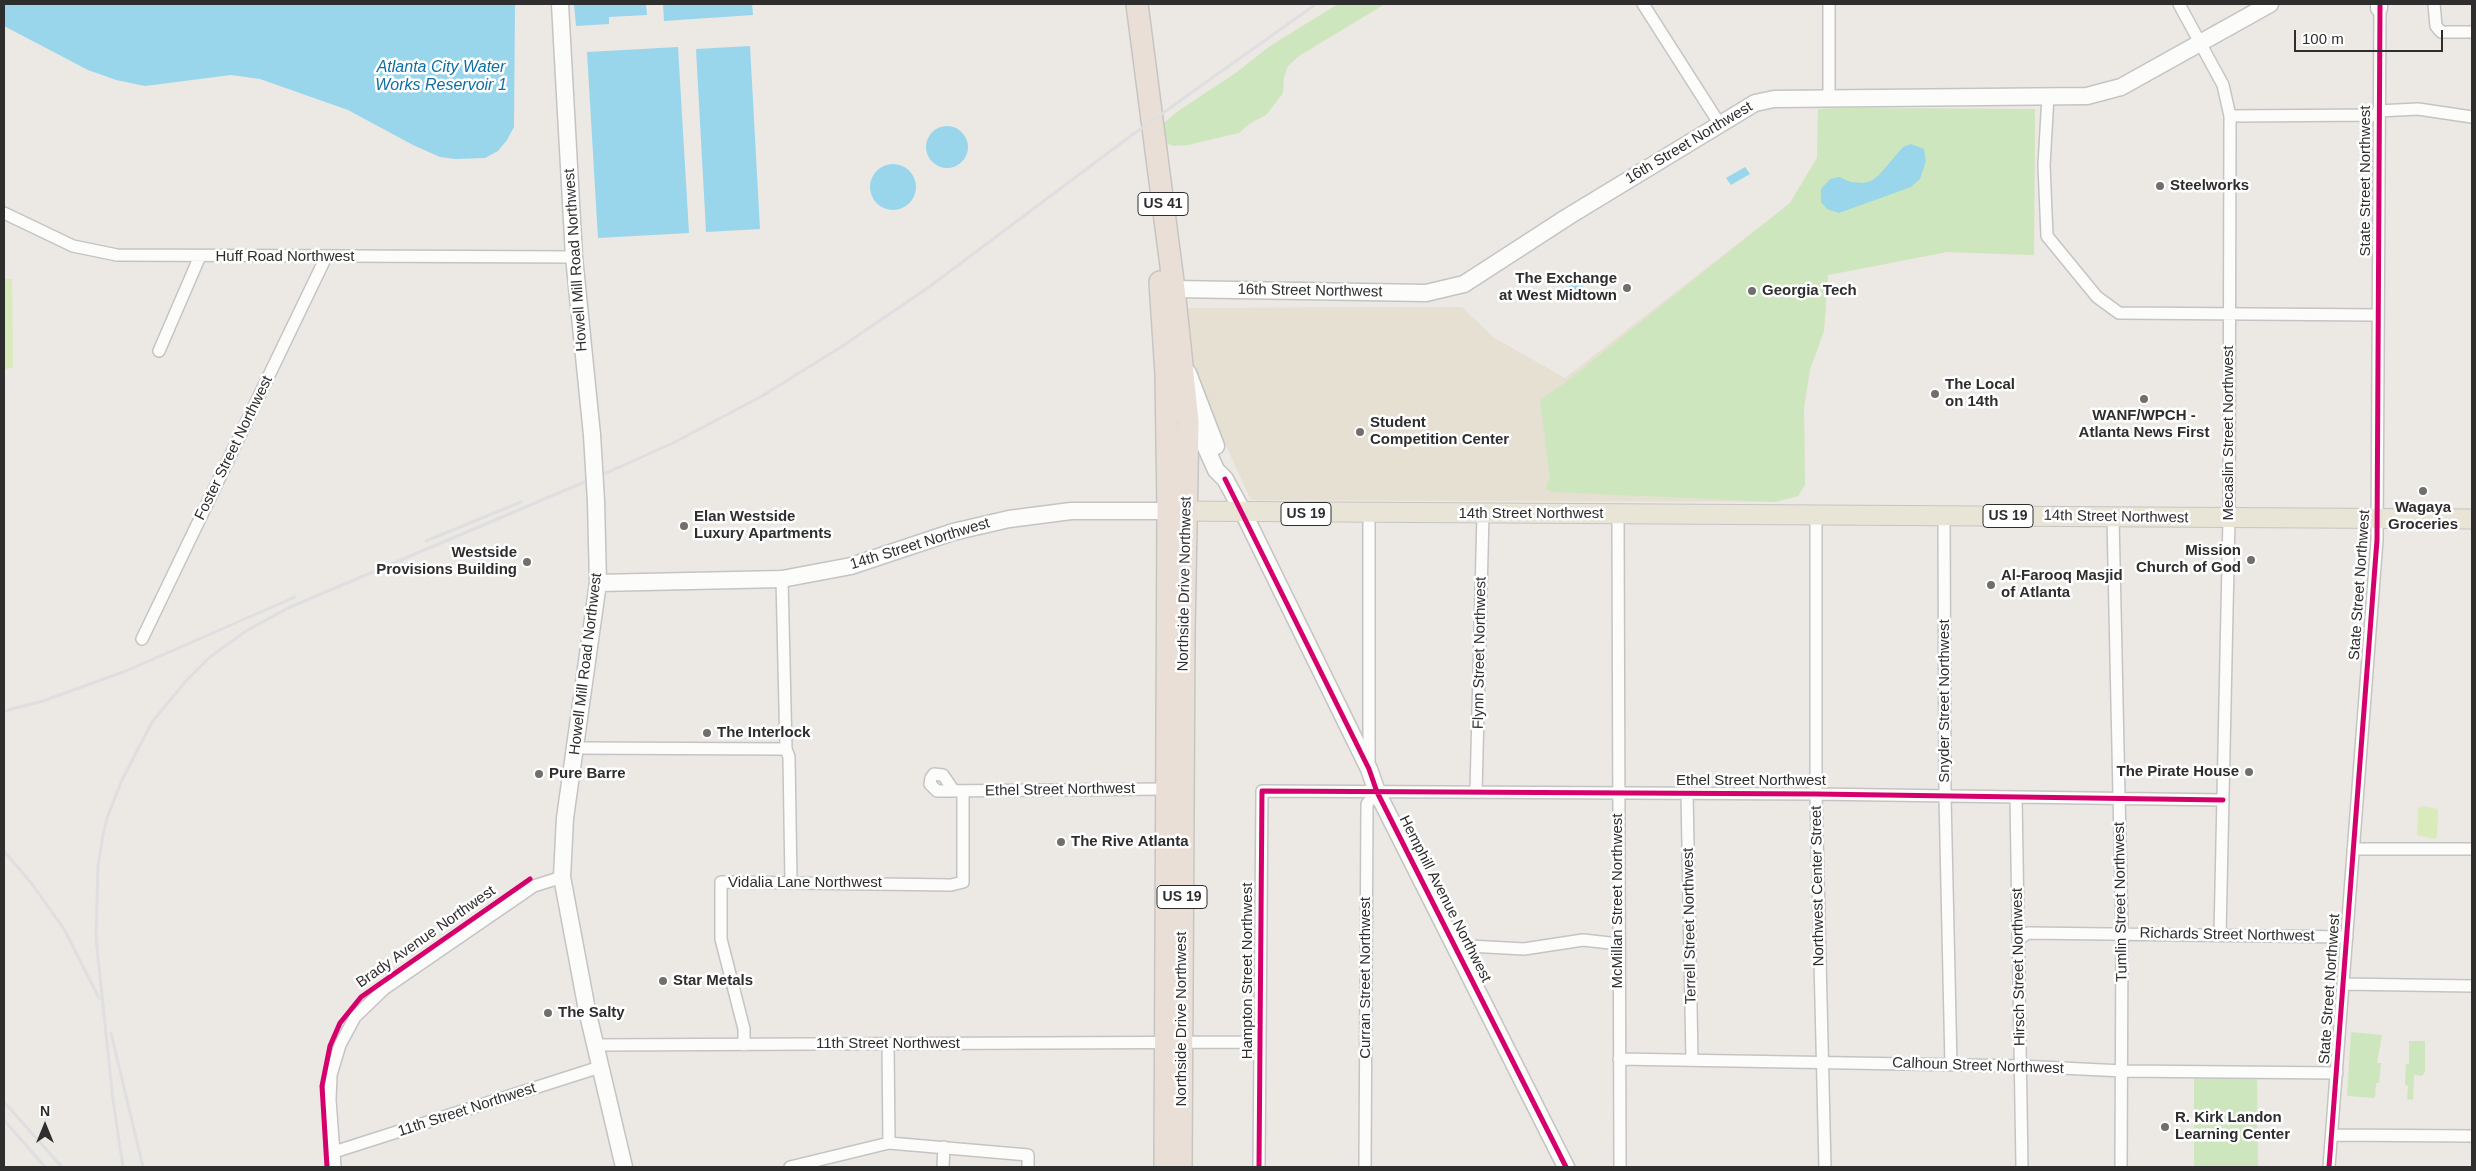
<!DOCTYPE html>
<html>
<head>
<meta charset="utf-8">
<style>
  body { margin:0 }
  #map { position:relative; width:2476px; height:1171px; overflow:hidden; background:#ece8e4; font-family:Helvetica,sans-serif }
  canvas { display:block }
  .frame { position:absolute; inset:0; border:5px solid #2e2e2e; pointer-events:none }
  .north { position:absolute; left:20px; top:1101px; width:50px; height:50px; -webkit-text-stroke:4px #fff; paint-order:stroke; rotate:0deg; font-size:14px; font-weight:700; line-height:20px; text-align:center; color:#2e2e2e }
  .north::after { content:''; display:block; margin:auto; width:18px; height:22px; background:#2e2e2e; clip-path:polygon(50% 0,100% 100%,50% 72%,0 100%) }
  .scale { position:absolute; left:2294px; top:30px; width:149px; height:22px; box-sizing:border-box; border:2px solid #2e2e2e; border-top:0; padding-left:6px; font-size:15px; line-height:18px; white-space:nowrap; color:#2e2e2e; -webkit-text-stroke:4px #fff; paint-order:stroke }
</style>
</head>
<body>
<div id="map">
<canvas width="2476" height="1171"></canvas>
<div class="frame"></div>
<div class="north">N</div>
<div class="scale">100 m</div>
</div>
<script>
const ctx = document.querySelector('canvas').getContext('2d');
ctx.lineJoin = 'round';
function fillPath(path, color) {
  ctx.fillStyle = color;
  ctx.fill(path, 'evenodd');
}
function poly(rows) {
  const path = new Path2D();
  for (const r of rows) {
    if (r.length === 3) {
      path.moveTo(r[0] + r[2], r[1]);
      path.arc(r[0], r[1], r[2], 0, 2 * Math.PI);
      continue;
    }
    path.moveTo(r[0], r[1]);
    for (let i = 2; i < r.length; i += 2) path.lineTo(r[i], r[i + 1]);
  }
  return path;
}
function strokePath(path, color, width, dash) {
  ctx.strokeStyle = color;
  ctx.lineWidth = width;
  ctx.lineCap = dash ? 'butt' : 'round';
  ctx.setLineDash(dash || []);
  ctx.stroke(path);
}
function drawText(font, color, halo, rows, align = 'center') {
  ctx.font = font + ' Helvetica,sans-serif';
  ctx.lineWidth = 5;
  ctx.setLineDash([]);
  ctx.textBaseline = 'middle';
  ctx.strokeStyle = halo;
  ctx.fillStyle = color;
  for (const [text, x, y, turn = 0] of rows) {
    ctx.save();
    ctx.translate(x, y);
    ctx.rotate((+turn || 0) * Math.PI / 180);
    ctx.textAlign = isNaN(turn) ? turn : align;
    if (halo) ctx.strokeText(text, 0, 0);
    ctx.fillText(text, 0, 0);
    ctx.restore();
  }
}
fillPath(poly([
  [1847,108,2035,109,2034,255,1947,252,1828,275,1824,331,1810,369,1804,408,1805,485,1798,496,1775,502,1251,500,1200,389,1189,349,1182,308,1462,307,1493,337,1565,378,1790,203,1817,158,1818,109]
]), '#e6e0d3');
fillPath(poly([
  [1338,4,1385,4,1299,56,1288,66,1284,77,1283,93,1274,105,1266,115,1249,124,1239,133,1188,145,1173,146,1164,142,1160,131,1164,123,1178,111,1237,72,1270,46],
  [1847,108,2035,109,2034,255,1947,252,1828,275,1824,331,1810,369,1804,408,1805,485,1798,496,1775,502,1552,492,1547,490,1546,486,1550,479,1540,400,1566,382,1790,203,1817,158,1818,109],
  [2351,1032,2382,1035,2377,1063,2381,1063,2379,1083,2376,1083,2375,1098,2347,1096],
  [2409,1041,2425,1041,2425,1072,2422,1076,2414,1075,2413,1100,2407,1099,2408,1086,2405,1085,2406,1064,2409,1064],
  [2194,1072,2257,1073,2258,1167,2194,1167]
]), '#cee6be');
fillPath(poly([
  [4,279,12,279,13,368,4,369],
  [2421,806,2438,809,2437,837,2435,839,2417,835,2418,809]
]), '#d9eabb');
fillPath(poly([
  [4,4,515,4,514,127,507,140,498,151,485,158,455,159,440,157,413,145,348,110,260,79,231,75,145,86,116,80,88,70,4,26],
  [574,4,646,4,647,15,609,17,609,24,576,26],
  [663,4,752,4,753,15,664,21],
  [750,46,760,229,706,232,696,49],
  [678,47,689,233,598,238,587,52],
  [947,147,21],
  [1911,144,1924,149,1926,161,1920,179,1911,187,1839,213,1827,209,1821,202,1821,189,1830,179,1839,177,1851,182,1863,183,1871,181,1879,175,1903,147],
  [893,187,23],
  [1745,167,1750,174,1731,185,1726,178],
  [1572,282,1583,286,1583,291,1574,293,1569,299,1557,297,1559,290,1562,288,1566,289]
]), '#99d6ec');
const street = poly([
  [1643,4,1719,123],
  [1829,4,1829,98],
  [2179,4,2223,85,2230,116,2229,518,2220,935],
  [2434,4,2436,26,2441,32,2472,32],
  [2048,96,2044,165,2047,236,2097,297,2119,313,2378,315],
  [2378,111,2418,109,2472,117],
  [2230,116,2378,115],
  [4,213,73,246,117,255,574,257],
  [159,351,200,256],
  [1369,514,1369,765],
  [1618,515,1620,1167],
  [1816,516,1816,794,1825,1167],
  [1944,516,1945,796,1951,1065],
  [2113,517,2122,934,2121,1167],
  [782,579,786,749,789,757,791,882],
  [142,639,326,257],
  [575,748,786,749],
  [954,791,943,775,934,774,931,778,930,784,937,791,1167,789],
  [1476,792,1483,514],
  [1687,793,1692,1060],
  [2016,797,2022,1167],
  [2353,849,2472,849],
  [2019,939,2028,933,2347,937],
  [1458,951,1469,946,1524,949,1583,940,1619,944],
  [2343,984,2472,986],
  [888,1044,889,1143],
  [594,1045,1260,1042],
  [744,1045,744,1029,721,939,721,882,951,885,963,882,963,791],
  [1619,1059,2020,1066,2123,1071,2337,1073],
  [2332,1135,2472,1136],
  [334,1152,600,1067],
  [335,1167,330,1100,331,1075,340,1045,355,1017,384,989,534,886,562,877],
  [790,1167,889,1143,1028,1155,1028,1167],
  [943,1167,944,1147],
  [1259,1167,1262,791,1816,794,2223,800],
  [1365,1167,1367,804,1377,792],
  [2329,1167,2377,540,2380,4]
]);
const secondary = poly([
  [560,4,574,257,592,435],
  [2379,4,2379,8],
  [1174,289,1426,293,1464,284,1569,216,1755,103,1774,99,2087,96,2121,87,2270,4],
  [1188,373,1216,446],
  [1190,412,1216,470,1225,479,1243,512,1369,769,1377,792,1566,1167],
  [596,501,598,583,565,818,562,877,587,1010,624,1167],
  [598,583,782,579,851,566,953,532,1009,519,1071,511,1168,511]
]);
const primary = poly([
  [1171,511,2472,519]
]);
const highway = poly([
  [1137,4,1174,289,1188,422,1184,631,1181,1167],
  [1160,282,1166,374,1168,511,1165,1167]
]);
strokePath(street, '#c5c4c5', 14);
strokePath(secondary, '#c5c4c5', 19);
strokePath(primary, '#c6c5c4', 21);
strokePath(highway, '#c6c5c4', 24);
strokePath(street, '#fcfcfb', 11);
strokePath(secondary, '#fcfcfb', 16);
strokePath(primary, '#e8e4d6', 19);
strokePath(highway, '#eadfd6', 21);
strokePath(poly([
  [426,541,521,502],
  [4,711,43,701,126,671,295,597],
  [4,851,32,884,64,929,99,998],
  [111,1033,143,1167],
  [4,1102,62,1167],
  [4,1120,45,1167],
  [123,1167,113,1100,96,938,98,866,103,835,107,818,122,780,152,722,186,681,210,657,246,631,288,608,622,466,675,442,762,396,841,347,929,287,1132,135,1316,4]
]), '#dfdfe1', 3);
const secondaryBridge = poly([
  [592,435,596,501]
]);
strokePath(secondaryBridge, '#c5c4c5', 19, []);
strokePath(secondaryBridge, '#fcfcfb', 16);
strokePath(poly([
  [1225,479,1369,769,1377,792,1566,1167],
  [327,1167,322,1086,330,1046,340,1023,361,997,530,879],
  [1259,1167,1262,791,1816,794,2223,800],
  [2329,1167,2377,540,2380,4]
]), '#d6006c', 5);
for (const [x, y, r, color] of [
  [2160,186,5,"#706f6e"],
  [1627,288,5,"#706f6e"],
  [1752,291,5,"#706f6e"],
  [1935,394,5,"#706f6e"],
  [2144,399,5,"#706f6e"],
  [1360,432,5,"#706f6e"],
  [2423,491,5,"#706f6e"],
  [684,526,5,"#706f6e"],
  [2251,560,5,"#706f6e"],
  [527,562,5,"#706f6e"],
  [1991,585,5,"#706f6e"],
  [707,733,5,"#706f6e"],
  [2249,772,5,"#706f6e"],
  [539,774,5,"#706f6e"],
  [1061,842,5,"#706f6e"],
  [663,981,5,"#706f6e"],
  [548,1013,5,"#706f6e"],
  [2165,1127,5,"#706f6e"]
]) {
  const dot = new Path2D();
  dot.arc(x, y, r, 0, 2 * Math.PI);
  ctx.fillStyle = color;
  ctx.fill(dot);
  strokePath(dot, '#fff', 2);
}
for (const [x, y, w] of [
  [1163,204,50],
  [1306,514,50],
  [2008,516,50],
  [1182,897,50]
]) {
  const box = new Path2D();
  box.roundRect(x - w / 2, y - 11.5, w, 23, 4);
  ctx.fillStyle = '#fff';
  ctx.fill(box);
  strokePath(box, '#2e2e2e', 1);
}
drawText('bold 14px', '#2e2e2e', null, [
  ["US 41",1163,204],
  ["US 19",1306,514],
  ["US 19",2008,516],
  ["US 19",1182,897]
]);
drawText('15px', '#2e2e2e', '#fff', [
  ["16th Street Northwest",1689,143,-31],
  ["State Street Northwest",2366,181,-90],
  ["Huff Road Northwest",285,257],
  ["Howell Mill Road Northwest",576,260,-94],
  ["16th Street Northwest",1310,291,1],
  ["Mecaslin Street Northwest",2229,433,-90],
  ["Foster Street Northwest",234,448,-64],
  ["14th Street Northwest",1531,514],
  ["14th Street Northwest",2116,517,1],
  ["14th Street Northwest",920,544,-17],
  ["Northside Drive Northwest",1185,584,-89],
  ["State Street Northwest",2360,585,-86],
  ["Flynn Street Northwest",1480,653,-89],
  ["Howell Mill Road Northwest",586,664,-83],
  ["Snyder Street Northwest",1945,701,-90],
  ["Ethel Street Northwest",1751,781],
  ["Ethel Street Northwest",1060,790,-1],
  ["Vidalia Lane Northwest",805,883],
  ["Northwest Center Street",1818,886,-91],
  ["Hemphill Avenue Northwest",1445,899,63],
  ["McMillan Street Northwest",1618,901,-90],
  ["Tumlin Street Northwest",2121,902,-91],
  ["Terrell Street Northwest",1690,926,-91],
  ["Richards Street Northwest",2227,935,1],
  ["Brady Avenue Northwest",426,937,-35],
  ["Hirsch Street Northwest",2019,967,-91],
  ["Hampton Street Northwest",1248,971,-90],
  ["Curran Street Northwest",1366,978,-90],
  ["State Street Northwest",2330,989,-86],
  ["Northside Drive Northwest",1182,1019,-90],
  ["11th Street Northwest",888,1044],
  ["Calhoun Street Northwest",1978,1066,2],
  ["11th Street Northwest",467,1110,-18]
]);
drawText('bold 15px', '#2e2e2e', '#fff', [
  ["Steelworks",2170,186],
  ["The Exchange",1617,279,"right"],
  ["at West Midtown",1617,296,"right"],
  ["Georgia Tech",1762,291],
  ["The Local",1945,385],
  ["on 14th",1945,402],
  ["WANF/WPCH -",2144,416,"center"],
  ["Atlanta News First",2144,433,"center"],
  ["Student",1370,423],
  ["Competition Center",1370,440],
  ["Wagaya",2423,508,"center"],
  ["Groceries",2423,525,"center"],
  ["Elan Westside",694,517],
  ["Luxury Apartments",694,534],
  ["Mission",2241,551,"right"],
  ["Church of God",2241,568,"right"],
  ["Westside",517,553,"right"],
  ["Provisions Building",517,570,"right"],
  ["Al-Farooq Masjid",2001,576],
  ["of Atlanta",2001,593],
  ["The Interlock",717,733],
  ["The Pirate House",2239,772,"right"],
  ["Pure Barre",549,774],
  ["The Rive Atlanta",1071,842],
  ["Star Metals",673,981],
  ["The Salty",558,1013],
  ["R. Kirk Landon",2175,1118],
  ["Learning Center",2175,1135]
], 'left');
drawText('italic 16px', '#0d6fa3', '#fff', [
  ["Atlanta City Water",441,68],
  ["Works Reservoir 1",441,86]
]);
</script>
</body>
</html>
